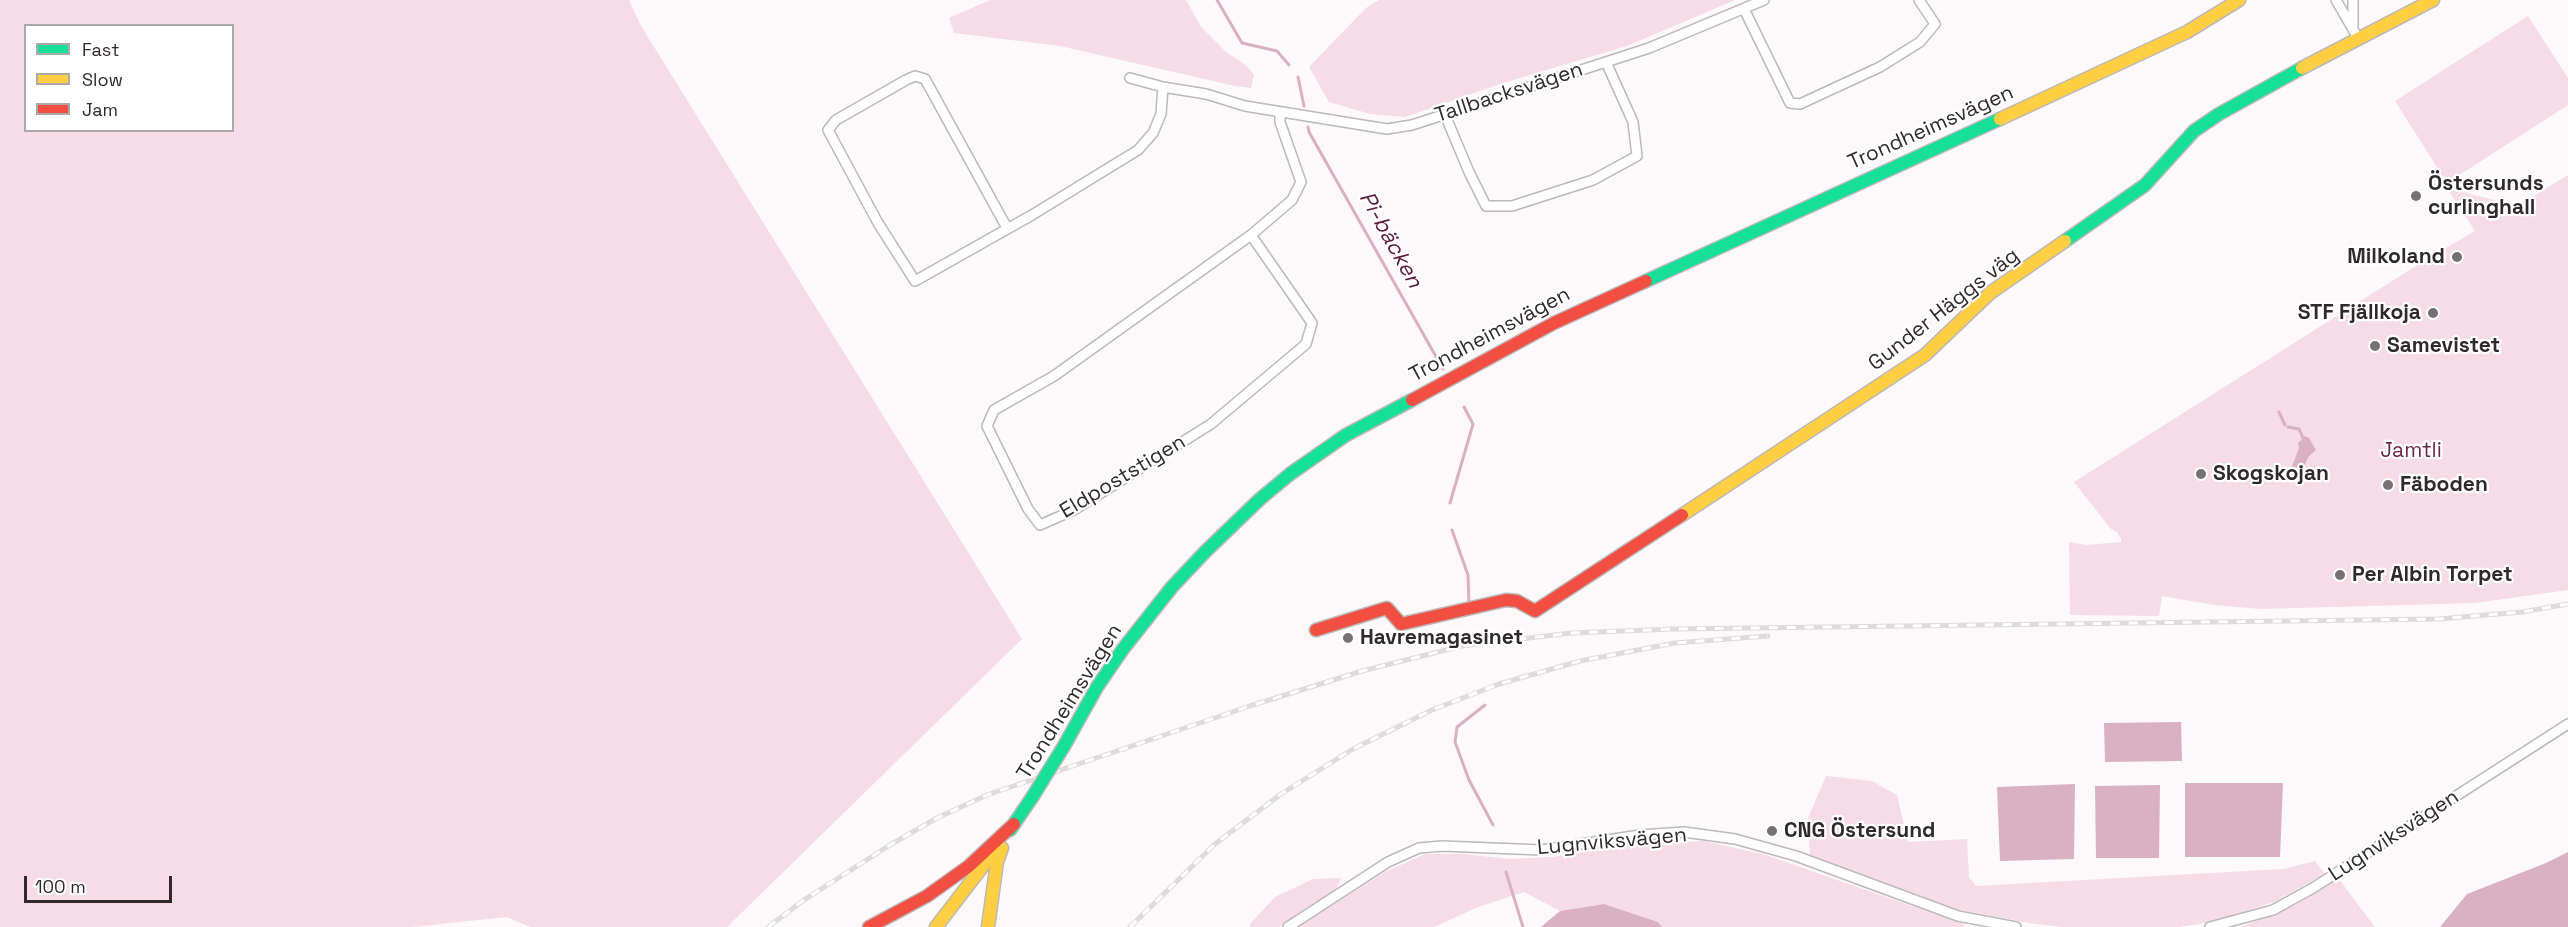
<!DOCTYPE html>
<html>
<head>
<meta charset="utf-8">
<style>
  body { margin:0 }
  #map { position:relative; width:2568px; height:927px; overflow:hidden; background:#fdf8fa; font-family:"Space Grotesk",sans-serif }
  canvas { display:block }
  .legend { position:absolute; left:24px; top:24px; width:210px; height:108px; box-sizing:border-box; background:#fff; border:2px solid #aca9ab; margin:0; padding:8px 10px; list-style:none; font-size:18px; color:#30292c }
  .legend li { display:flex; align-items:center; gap:12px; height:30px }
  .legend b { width:30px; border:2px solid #aca9ab }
  .scale { position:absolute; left:24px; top:876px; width:148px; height:27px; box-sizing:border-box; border:3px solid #30292c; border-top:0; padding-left:8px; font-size:18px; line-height:21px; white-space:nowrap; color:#30292c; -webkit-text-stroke:4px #fff; paint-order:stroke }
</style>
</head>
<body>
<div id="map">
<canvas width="2568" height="927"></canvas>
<ul class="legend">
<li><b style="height:8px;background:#16e098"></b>Fast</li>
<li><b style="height:8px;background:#ffcf43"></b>Slow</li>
<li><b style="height:8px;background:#f24e42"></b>Jam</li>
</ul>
<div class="scale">100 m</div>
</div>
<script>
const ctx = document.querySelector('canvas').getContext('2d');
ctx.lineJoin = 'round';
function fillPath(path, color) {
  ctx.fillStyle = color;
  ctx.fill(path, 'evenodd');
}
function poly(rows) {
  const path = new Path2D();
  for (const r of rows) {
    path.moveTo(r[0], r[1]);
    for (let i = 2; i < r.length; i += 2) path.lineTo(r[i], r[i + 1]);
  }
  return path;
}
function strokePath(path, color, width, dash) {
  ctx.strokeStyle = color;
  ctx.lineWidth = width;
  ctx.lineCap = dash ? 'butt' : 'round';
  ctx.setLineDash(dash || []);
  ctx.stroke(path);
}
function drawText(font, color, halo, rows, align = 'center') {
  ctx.font = font + ' "Space Grotesk",sans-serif';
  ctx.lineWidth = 4.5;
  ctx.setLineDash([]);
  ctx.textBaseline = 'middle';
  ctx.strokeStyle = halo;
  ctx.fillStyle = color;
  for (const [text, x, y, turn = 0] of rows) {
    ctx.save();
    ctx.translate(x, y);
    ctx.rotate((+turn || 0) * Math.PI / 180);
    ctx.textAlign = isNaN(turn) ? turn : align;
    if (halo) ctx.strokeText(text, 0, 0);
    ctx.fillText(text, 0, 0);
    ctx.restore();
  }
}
fillPath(poly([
  [0,0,629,0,641,26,1022,639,727,927,530,927,507,917,412,927,0,927],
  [26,26,232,26,232,130,26,130],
  [990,0,1186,0,1201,27,1226,52,1246,65,1254,75,1251,88,1235,86,1060,46,954,33,949,18],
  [1379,0,1735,0,1627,46,1503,83,1405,117,1370,114,1329,102,1309,67,1366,8],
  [2528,16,2568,78,2568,105,2447,183,2395,101],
  [2568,175,2568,590,2475,603,2261,609,2214,605,2162,596,2159,616,2070,615,2069,542,2086,545,2121,542,2121,539,2117,532,2111,529,2074,482,2427,259,2475,231,2447,188,2517,206],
  [1826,776,1872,781,1897,795,1908,842,1967,839,1969,877,1976,886,2284,869,2315,861,2325,874,2274,902,2216,921,2180,927,2062,927,2029,923,1957,909,1810,855,1808,818],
  [1704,841,1766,855,1963,924,1965,927,1662,927,1658,922,1604,904,1560,911,1524,892,1478,907,1434,927,1298,927,1385,872,1425,854,1463,854,1510,859,1552,857,1632,845],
  [1341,878,1336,889,1279,927,1250,927,1250,924,1275,897,1313,879],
  [2338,878,2375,927,2241,927,2296,905]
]), '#f5dce7');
fillPath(poly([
  [2305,436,2309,438,2316,450,2309,456,2304,466,2291,469,2299,448,2298,443],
  [2181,722,2182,761,2105,762,2104,723],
  [2185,783,2283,783,2280,857,2185,857],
  [2075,784,2074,859,2000,861,1997,787],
  [2160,785,2159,858,2096,858,2095,786],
  [2568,852,2568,927,2440,927,2467,894,2546,863],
  [1604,904,1658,922,1662,927,1541,927,1560,911]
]), '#dab1c3');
strokePath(poly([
  [1217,0,1242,43,1277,51,1289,65],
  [1298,77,1304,106],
  [1308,127,1309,132,1443,369],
  [2279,412,2285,425],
  [2288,427,2299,429,2303,438],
  [1450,503,1473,424,1464,407],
  [1452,530,1468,575,1469,604],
  [1485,705,1457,727,1455,742,1469,780,1493,825],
  [1506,872,1523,927]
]), '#dab1c3', 3);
const street = poly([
  [2336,0,2358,38],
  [2353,0,2353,26],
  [1744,9,1790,103,1800,104,1880,67,1920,42,1935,24,1919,0],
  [1130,78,1163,87,1206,94,1245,106,1387,129,1412,125,1649,48,1764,0],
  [1445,115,1469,172,1486,206,1512,206,1593,180,1637,156,1633,122,1606,62],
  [1007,228,925,79,915,76,906,80,836,120,828,130,878,223,915,281,1032,215,1138,150,1153,133,1161,114,1163,87],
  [1251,235,1312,323,1306,344,1211,424,1074,510,1040,525,1028,509,987,426,994,410,1054,376,1251,235,1292,200,1301,182,1280,122,1280,112],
  [1288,927,1388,862,1419,848,1442,846,1541,850,1640,835,1684,832,1735,839,1796,856,1958,916,2016,927],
  [2210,927,2273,910,2313,888,2568,724]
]);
const fast = poly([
  [2065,241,2145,185,2194,131,2219,114,2302,68],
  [1646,281,2000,119],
  [1064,746,1097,687,1123,649,1172,587,1205,552,1260,499,1290,474,1346,435,1412,400],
  [1010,830,1033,796]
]);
const slow = poly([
  [2302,68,2433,0],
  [2000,119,2187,32,2239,0],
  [1682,515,1925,355,1990,293,2065,241],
  [936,927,996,849],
  [988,927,997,862,1002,848]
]);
const jam = poly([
  [1412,400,1554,323,1646,281],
  [1316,630,1387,608,1401,624,1506,600,1517,601,1535,611,1682,515],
  [869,927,927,896,969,866,1014,824]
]);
strokePath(street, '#bdb8ba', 12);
strokePath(fast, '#bdb8ba', 15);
strokePath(slow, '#bdb8ba', 15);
strokePath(jam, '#bdb8ba', 15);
strokePath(street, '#fffefe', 9);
strokePath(fast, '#16e098', 12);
strokePath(slow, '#ffcf43', 12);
strokePath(jam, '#f24e42', 12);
const rail = poly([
  [768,927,804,900,890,845,937,818,987,795,1250,706,1362,671,1462,646,1571,633,1675,629,2438,619,2522,612,2568,604],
  [1130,927,1215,844,1281,794,1353,749,1432,710,1499,684,1580,661,1675,643,1768,636]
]);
strokePath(rail, '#dddbdb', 5);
strokePath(rail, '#fff', 3, [9]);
const fastBridge = poly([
  [1033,796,1064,746]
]);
strokePath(fastBridge, '#bdb8ba', 15, []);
strokePath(fastBridge, '#16e098', 12);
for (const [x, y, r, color] of [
  [2416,196,6,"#787174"],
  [2457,257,6,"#787174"],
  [2433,313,6,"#787174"],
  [2375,346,6,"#787174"],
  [2201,474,6,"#787174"],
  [2388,485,6,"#787174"],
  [2340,575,6,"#787174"],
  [1348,638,6,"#787174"],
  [1772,831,6,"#787174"]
]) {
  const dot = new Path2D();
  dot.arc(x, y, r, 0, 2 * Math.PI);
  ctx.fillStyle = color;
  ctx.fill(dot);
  strokePath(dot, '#fff', 2);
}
drawText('21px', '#30292c', '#fff', [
  ["Tallbacksvägen",1509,93,-18],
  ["Trondheimsvägen",1931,128,-24],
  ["Gunder Häggs väg",1944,310,-38],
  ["Trondheimsvägen",1490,335,-28],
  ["Eldpoststigen",1123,477,-31],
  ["Trondheimsvägen",1070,702,-58],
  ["Lugnviksvägen",2394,836,-33],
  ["Lugnviksvägen",1612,842,-5]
]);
drawText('bold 21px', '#30292c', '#fff', [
  ["Östersunds",2428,184],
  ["curlinghall",2428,208],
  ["Milkoland",2445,257,"right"],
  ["STF Fjällkoja",2421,313,"right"],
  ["Samevistet",2387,346],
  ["Skogskojan",2213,474],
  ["Fäboden",2400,485],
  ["Per Albin Torpet",2352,575],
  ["Havremagasinet",1360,638],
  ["CNG Östersund",1784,831]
], 'left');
drawText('21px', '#6b284c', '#fff', [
  ["Jamtli",2411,451]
]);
drawText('italic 22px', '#5d1b3f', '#fff', [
  ["Pi-bäcken",1390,240,61]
]);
</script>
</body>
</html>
